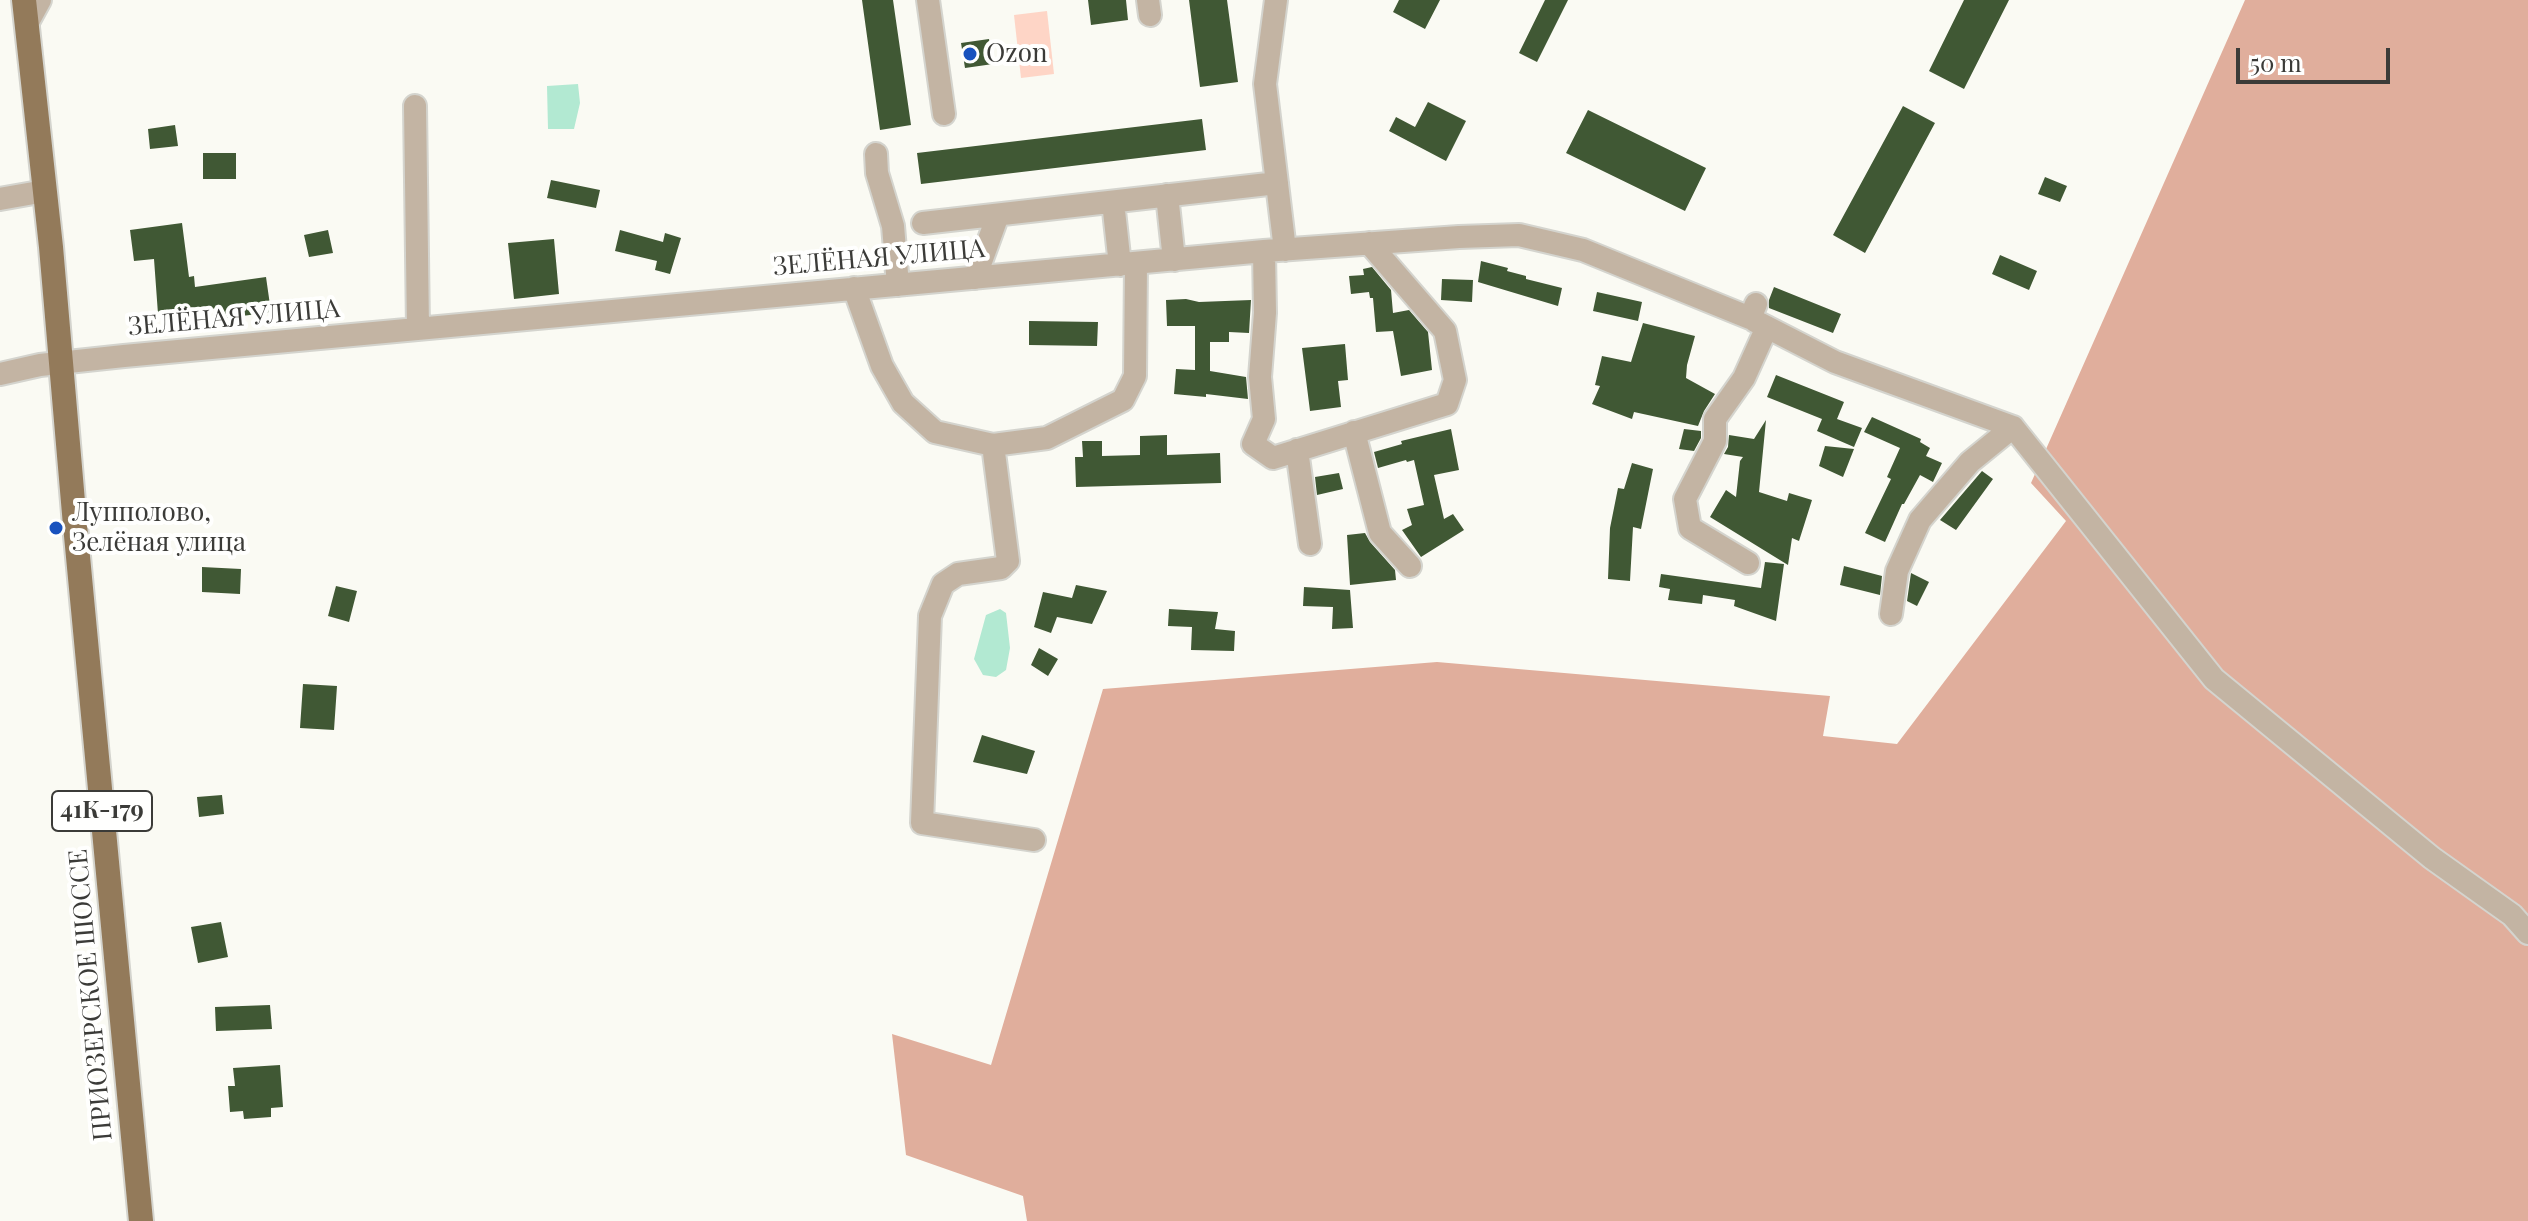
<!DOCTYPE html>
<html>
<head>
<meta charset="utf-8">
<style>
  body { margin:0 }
  #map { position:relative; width:2528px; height:1221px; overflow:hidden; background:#fafaf3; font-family:"Playfair Display",serif }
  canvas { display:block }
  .scale { position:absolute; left:2236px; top:48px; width:154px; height:36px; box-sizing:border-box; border:4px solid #3b3b38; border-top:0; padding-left:10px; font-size:24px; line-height:28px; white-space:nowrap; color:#3b3b38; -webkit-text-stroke:6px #fffffe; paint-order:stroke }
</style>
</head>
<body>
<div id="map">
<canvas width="2528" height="1221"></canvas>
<div class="scale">50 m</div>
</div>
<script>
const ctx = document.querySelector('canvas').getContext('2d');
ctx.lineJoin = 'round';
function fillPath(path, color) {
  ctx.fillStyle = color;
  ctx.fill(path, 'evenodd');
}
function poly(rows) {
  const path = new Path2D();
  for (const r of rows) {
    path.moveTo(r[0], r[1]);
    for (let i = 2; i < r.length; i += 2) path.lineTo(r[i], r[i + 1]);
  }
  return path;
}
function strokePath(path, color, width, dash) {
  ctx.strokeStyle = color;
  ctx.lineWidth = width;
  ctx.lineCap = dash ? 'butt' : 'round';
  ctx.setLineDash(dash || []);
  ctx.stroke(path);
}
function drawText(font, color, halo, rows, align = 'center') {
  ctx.font = font + ' "Playfair Display",serif';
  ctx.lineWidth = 8;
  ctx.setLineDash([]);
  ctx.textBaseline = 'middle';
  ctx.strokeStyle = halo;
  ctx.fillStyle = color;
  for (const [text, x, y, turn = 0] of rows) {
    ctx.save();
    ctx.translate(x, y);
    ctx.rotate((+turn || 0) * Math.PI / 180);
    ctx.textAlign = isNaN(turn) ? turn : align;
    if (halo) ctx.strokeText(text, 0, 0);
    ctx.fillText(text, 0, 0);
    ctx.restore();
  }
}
fillPath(poly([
  [1047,11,1054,74,1021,78,1014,15]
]), '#fed5c6');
fillPath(poly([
  [2245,0,2528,0,2528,1221,1027,1221,1023,1196,906,1155,892,1034,991,1065,1103,689,1437,662,1830,696,1823,736,1897,744,2066,521,2031,483]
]), '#e0ae9c');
fillPath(poly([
  [578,84,580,103,574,129,548,129,547,86],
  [1000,609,1006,613,1010,648,1006,670,996,677,983,675,974,659,986,615]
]), '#b2e9d2');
fillPath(poly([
  [862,0,893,0,911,125,880,130],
  [1088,0,1126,0,1128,20,1091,25],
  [1189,0,1227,0,1238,82,1200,87],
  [1399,0,1440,0,1425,29,1393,12],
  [1545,0,1568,0,1537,62,1519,53],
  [1964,0,2009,0,1964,89,1929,71],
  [989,39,993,64,965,68,961,43],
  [1428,102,1466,121,1446,161,1389,131,1396,117,1415,127],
  [1903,106,1935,123,1865,253,1833,235],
  [1588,110,1706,168,1685,211,1566,153],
  [1202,119,1206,150,921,184,917,153],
  [175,125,178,146,150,149,148,129],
  [203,153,236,153,236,179,203,179],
  [2045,177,2067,186,2060,202,2038,194],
  [551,180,600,190,596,208,547,198],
  [182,223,189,277,194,276,195,287,266,277,271,312,221,319,219,308,158,314,154,259,134,261,130,230],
  [328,230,333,253,309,257,304,235],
  [620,230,663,242,665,233,681,238,670,274,655,270,657,261,615,251],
  [554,239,559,294,514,299,508,243],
  [2000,255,2037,271,2029,290,1992,274],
  [1481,261,1508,268,1507,271,1526,276,1526,279,1562,288,1558,306,1478,282],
  [1372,267,1391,290,1393,313,1409,310,1428,332,1432,370,1401,376,1393,331,1376,332,1373,298,1370,298,1369,292,1351,294,1349,276,1364,275,1363,269],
  [1442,279,1473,280,1472,302,1441,300],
  [1774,287,1841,314,1833,333,1769,308,1769,300],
  [1597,292,1642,302,1638,321,1593,311],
  [1186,299,1199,302,1251,300,1249,333,1229,332,1229,342,1210,342,1210,371,1246,377,1248,399,1206,394,1206,397,1174,394,1176,369,1195,370,1195,326,1167,326,1166,300],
  [1029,321,1098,322,1097,346,1029,345],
  [1643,323,1695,336,1687,365,1686,378,1715,394,1704,411,1698,426,1634,412,1632,419,1592,404,1600,386,1595,385,1602,356,1631,362],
  [1345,344,1348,380,1338,381,1341,407,1310,411,1302,348],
  [1776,375,1844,402,1837,419,1862,428,1854,447,1817,431,1822,419,1767,397],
  [1872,417,1921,439,1920,442,1930,448,1926,456,1942,463,1933,482,1920,475,1904,504,1902,504,1885,542,1865,533,1891,479,1887,477,1900,448,1864,432],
  [1766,420,1759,492,1787,501,1789,493,1812,500,1799,541,1792,538,1788,565,1710,517,1726,490,1736,497,1740,461,1743,457,1724,454,1728,447,1729,435,1754,439],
  [1451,429,1459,470,1434,475,1444,519,1453,514,1464,530,1421,557,1402,530,1412,525,1407,509,1424,505,1414,460,1407,462,1406,460,1378,468,1374,452,1402,444,1401,441],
  [1684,429,1701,431,1701,438,1694,451,1679,449],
  [1167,435,1167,455,1220,453,1221,483,1076,487,1075,457,1083,457,1082,441,1102,441,1102,456,1140,455,1140,436],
  [1825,446,1854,449,1843,477,1819,466],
  [1632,463,1653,469,1641,529,1633,527,1630,581,1608,579,1610,528,1618,488,1624,489],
  [1982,471,1993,479,1956,530,1940,520],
  [1339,473,1343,489,1317,495,1315,477],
  [1365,533,1370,542,1395,570,1396,580,1350,585,1347,535],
  [1765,562,1784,564,1776,621,1734,606,1735,600,1703,595,1702,604,1668,600,1670,589,1659,587,1661,574,1761,588],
  [1844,566,1882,576,1880,595,1840,585],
  [202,567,241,569,240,594,202,592],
  [1911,573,1929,582,1917,606,1907,601],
  [1076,585,1107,591,1092,624,1057,617,1051,633,1034,627,1043,592,1072,598],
  [336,586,357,591,349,622,328,616],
  [1304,587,1350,590,1353,628,1332,629,1333,607,1303,606],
  [1169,609,1218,612,1215,629,1235,631,1234,651,1191,650,1192,627,1168,626],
  [1039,648,1058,659,1048,676,1031,665],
  [303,684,337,686,334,730,300,728],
  [982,735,1035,751,1027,774,973,762],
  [222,795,224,814,199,817,197,797],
  [221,922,228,957,198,963,191,927],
  [270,1005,272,1029,216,1031,215,1007],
  [280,1065,283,1107,271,1108,271,1117,244,1119,243,1111,230,1112,228,1086,235,1086,233,1068]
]), '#405834');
const minor = poly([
  [928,0,944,114],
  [1148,0,1150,15],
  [1276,0,1265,84,1285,250],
  [28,22,40,0],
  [415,106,418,329],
  [876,154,877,173,893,226,898,285],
  [1167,195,1174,260],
  [0,199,45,191],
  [1113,202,1120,265],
  [923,223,1277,183],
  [1264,251,1265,313,1260,377,1264,419,1253,444,1273,458,1447,404,1455,380,1445,331,1369,243],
  [975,278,998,215],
  [854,288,882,366,903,403,935,432,993,445,1047,438,1123,400,1135,376,1136,264],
  [1755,321,1835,362,2013,427],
  [0,374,40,365,124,356,1264,251,1459,237,1519,235,1583,250,1750,318,1756,304],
  [2013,427,2214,679,2432,858,2512,915,2528,933],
  [1354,432,1380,533,1410,566],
  [993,445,1008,561,1001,568,958,574,943,584,930,616,922,823,1034,840],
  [1297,450,1310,544],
  [1748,563,1690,528,1685,499,1715,441,1715,419,1744,378,1767,327],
  [1891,614,1897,571,1920,520,1970,462,2013,427]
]);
const major = poly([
  [24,0,51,247,75,525,141,1221]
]);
strokePath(minor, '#d4d4ce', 26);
strokePath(major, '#d4d4ce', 28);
strokePath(minor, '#c3b4a3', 22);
strokePath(major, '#937a5a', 24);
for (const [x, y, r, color] of [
  [970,54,8,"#1952be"],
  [56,528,8,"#1952be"]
]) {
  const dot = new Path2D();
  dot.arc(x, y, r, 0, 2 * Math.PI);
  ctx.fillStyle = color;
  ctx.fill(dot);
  strokePath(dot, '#fffffe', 3);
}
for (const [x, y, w] of [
  [102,811,100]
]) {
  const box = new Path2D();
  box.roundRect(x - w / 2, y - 20, w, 40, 6);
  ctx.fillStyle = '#fffffe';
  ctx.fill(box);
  strokePath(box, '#3b3b38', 2);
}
drawText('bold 24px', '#3b3b38', null, [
  ["41К-179",102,811]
]);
drawText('26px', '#3b3b38', '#fffffe', [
  ["Ozon",986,54],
  ["Лупполово,",72,513],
  ["Зелёная улица",72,543]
], 'left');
drawText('26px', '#3b3b38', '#fffffe', [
  ["ЗЕЛЁНАЯ УЛИЦА",879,258,-5],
  ["ЗЕЛЁНАЯ УЛИЦА",234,318,-5],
  ["ПРИОЗЕРСКОЕ ШОССЕ",91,995,-95]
]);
</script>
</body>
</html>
